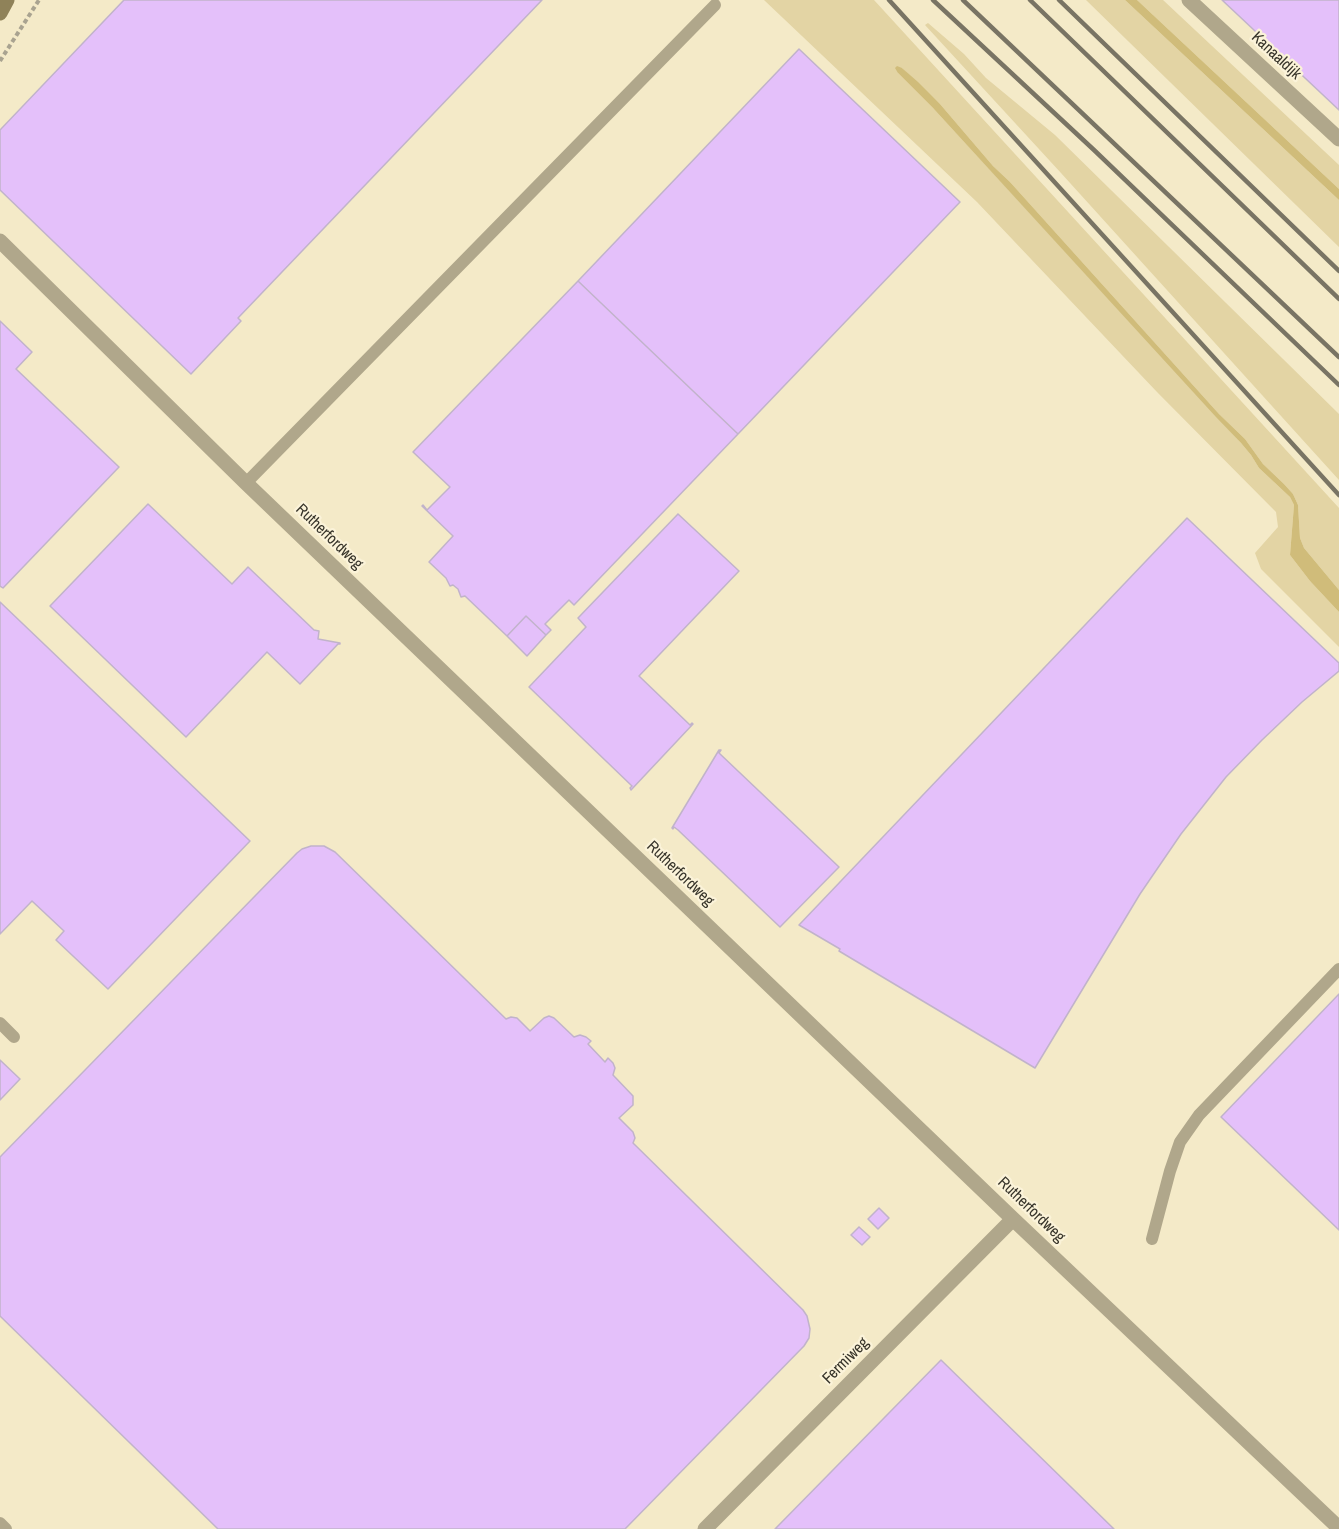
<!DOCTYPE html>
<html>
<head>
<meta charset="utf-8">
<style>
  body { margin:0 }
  canvas { display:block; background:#fbf3d9 }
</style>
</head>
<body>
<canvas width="1339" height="1529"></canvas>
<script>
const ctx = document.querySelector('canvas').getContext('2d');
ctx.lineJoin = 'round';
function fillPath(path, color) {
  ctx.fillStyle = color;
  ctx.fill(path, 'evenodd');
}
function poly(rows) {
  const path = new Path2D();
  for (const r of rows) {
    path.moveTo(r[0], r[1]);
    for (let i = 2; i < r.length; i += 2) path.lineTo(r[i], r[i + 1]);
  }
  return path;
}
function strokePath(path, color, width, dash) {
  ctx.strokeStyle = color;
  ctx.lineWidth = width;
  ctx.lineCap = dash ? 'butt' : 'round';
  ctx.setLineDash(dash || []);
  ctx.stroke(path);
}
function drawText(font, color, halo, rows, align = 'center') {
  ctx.font = font + ' "Archivo Narrow",sans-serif';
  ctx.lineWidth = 4.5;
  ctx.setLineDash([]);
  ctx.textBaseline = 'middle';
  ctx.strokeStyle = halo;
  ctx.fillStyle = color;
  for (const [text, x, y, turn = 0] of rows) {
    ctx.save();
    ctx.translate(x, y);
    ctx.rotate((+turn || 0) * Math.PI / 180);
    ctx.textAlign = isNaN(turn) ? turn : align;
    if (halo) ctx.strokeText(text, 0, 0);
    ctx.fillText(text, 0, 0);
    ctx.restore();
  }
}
fillPath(poly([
  [0,0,1339,0,1339,1529,0,1529]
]), '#f4eac8');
fillPath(poly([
  [764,0,874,0,1339,508,1339,590,1304,548,1300,538,1298,505,1293,494,1284,484,1263,464,1245,439,1219,414,1010,182,993,166,940,104,902,68,898,73,933,108,1241,443,1251,455,1259,468,1290,497,1294,505,1290,555,1310,581,1339,612,1339,647,1261,569,1255,553,1278,527,1276,512,1157,392,977,202],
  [1086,0,1125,0,1339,200,1339,247],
  [1137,0,1163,0,1339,165,1339,189],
  [928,23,964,54,986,78,1055,135,1339,414,1339,480,1061,173,925,25]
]), '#e3d4a4');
fillPath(poly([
  [1125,0,1137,0,1339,189,1339,200],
  [897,66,902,68,918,82,940,104,993,166,1010,182,1219,414,1245,439,1263,464,1284,484,1293,494,1298,505,1300,538,1304,548,1339,590,1339,612,1310,581,1290,555,1294,505,1290,497,1259,468,1251,455,1241,443,1216,417,933,108,898,73,895,68]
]), '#d0bc7a');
const building = poly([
  [124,0,542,0,238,318,241,321,191,374,0,190,0,130,124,0],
  [1222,0,1339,0,1339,110,1238,15,1222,0],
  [799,49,960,202,738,434,578,281,799,49],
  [578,281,738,434,574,605,569,600,545,624,551,630,546,635,526,616,507,636,465,596,461,597,458,589,453,585,450,586,446,578,429,562,453,536,422,506,423,505,427,510,450,487,413,452,578,281],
  [0,321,32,352,16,369,119,467,3,588,0,586,0,321],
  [148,504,232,584,248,567,314,630,319,631,318,639,340,643,340,644,338,644,300,684,267,652,186,737,50,606,148,504],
  [678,514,739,571,639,676,690,725,692,723,693,724,631,790,630,788,632,786,529,687,586,627,578,618,678,514],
  [1187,518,1339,663,1339,671,1302,702,1262,740,1226,777,1181,834,1140,894,1035,1068,839,951,840,949,799,925,1187,518],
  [0,602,250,841,108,989,56,940,64,931,32,901,0,934,0,602],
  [526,616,546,635,527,656,507,636,526,616],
  [719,750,721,750,719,753,839,867,780,927,678,830,674,827,673,829,672,828,719,750],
  [311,846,324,846,335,852,506,1019,511,1017,517,1018,530,1031,544,1018,549,1016,554,1018,574,1037,580,1035,586,1037,591,1041,588,1044,605,1062,608,1058,613,1063,615,1068,613,1075,633,1096,633,1105,619,1118,633,1132,635,1138,633,1143,803,1310,807,1316,810,1329,809,1338,804,1346,625,1529,218,1529,0,1316,0,1157,297,853,302,849,311,846],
  [1339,994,1339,1230,1221,1117,1339,994],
  [0,1060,20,1079,0,1100,0,1060],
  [879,1208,889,1218,878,1229,868,1219,879,1208],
  [859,1227,870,1237,862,1245,851,1235,859,1227],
  [941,1360,1114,1529,775,1529,941,1360]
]);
fillPath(building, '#e4c0fa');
strokePath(building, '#c1b3ca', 1.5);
strokePath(poly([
  [0,61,39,0]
]), '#a9a390', 4, [4.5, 3]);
strokePath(poly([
  [246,483,715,5],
  [0,1023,14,1037],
  [1152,1239,1170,1171,1180,1142,1199,1115,1339,969],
  [0,1523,6,1529]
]), '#b0a78b', 12);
strokePath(poly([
  [1189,0,1339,139],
  [0,241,246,483,1013,1219,1339,1528],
  [705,1529,1013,1219]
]), '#b0a78b', 15);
strokePath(poly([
  [0,13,7,0]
]), '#8f8259', 15);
strokePath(poly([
  [889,0,1339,495],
  [933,0,1094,150,1339,385],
  [963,0,1339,357],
  [1030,0,1339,299],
  [1059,0,1339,271]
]), '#797464', 4.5);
drawText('16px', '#37342a', '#fbf3d9', [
  ["Kanaaldijk",1276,56,43],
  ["Rutherfordweg",329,537,44],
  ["Rutherfordweg",680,874,44],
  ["Rutherfordweg",1031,1210,44],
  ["Fermiweg",846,1361,-45]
]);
</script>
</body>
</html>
